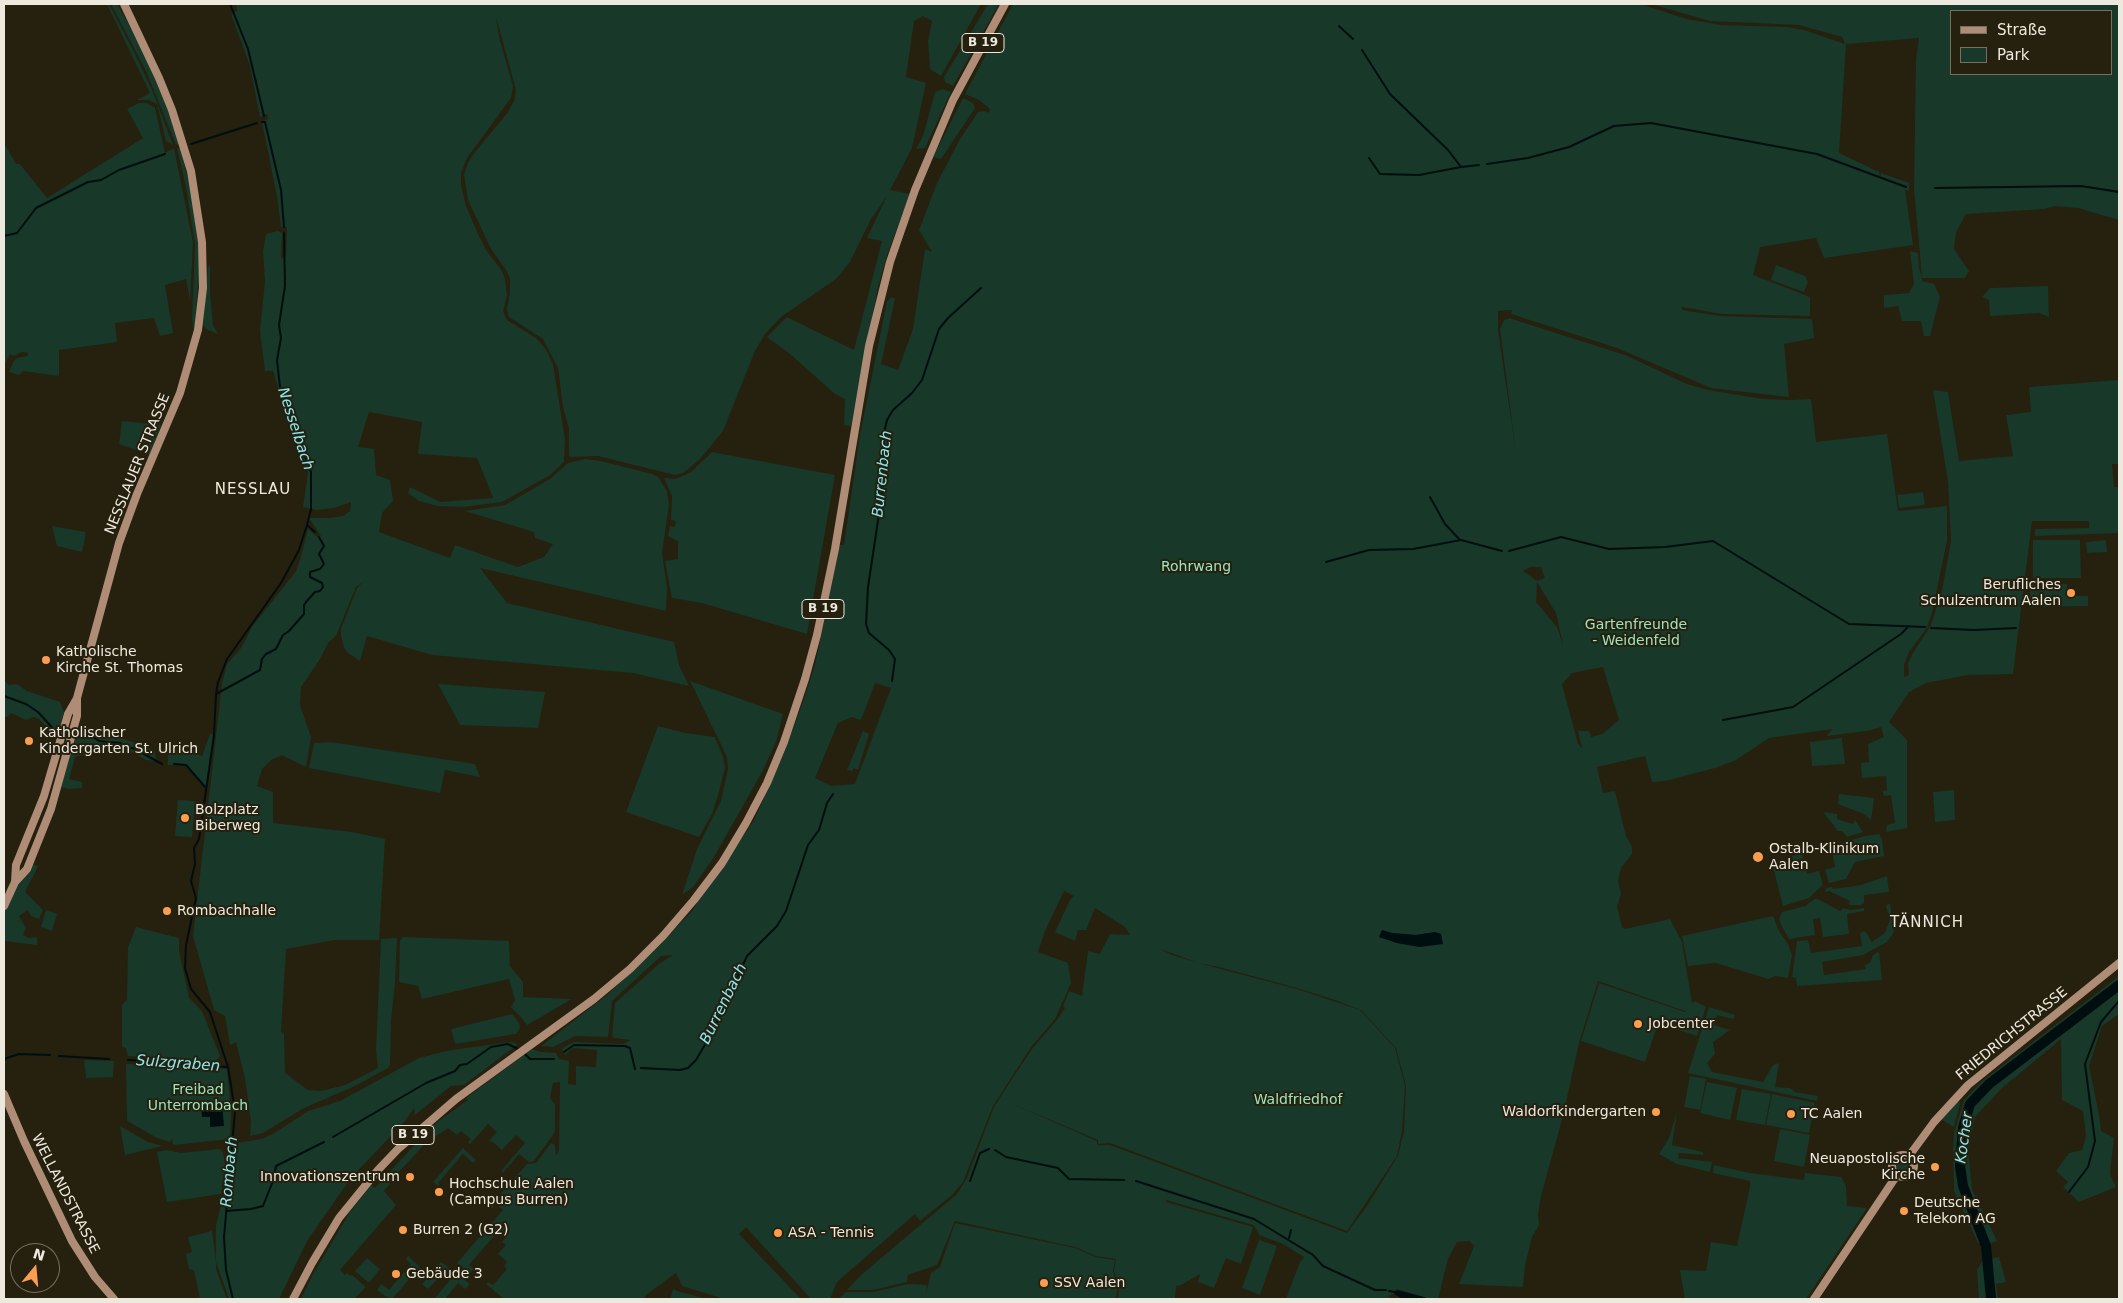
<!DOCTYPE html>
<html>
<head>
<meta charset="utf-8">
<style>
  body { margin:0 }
  #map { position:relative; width:2123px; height:1303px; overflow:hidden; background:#26200e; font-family:"DejaVu Sans",sans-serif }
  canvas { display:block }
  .frame { position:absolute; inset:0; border:5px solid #ede9de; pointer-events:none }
  .legend { position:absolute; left:1950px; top:10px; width:162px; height:65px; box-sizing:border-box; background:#26200e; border:1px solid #767061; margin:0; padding:6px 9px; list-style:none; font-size:15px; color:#ede9de }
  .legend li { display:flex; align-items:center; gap:10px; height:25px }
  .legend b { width:25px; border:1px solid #767061 }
  .north { position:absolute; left:10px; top:1243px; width:50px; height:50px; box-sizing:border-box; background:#26200e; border:1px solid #767061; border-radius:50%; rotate:17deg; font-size:14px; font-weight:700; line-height:20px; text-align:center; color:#ede9de }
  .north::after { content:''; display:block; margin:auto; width:18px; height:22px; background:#fb9e50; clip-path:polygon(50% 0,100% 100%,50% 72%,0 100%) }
</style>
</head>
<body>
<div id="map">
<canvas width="2123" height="1303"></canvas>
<div class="frame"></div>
<ul class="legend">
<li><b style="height:6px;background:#ae8c75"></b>Straße</li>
<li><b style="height:14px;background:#183829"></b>Park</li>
</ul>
<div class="north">N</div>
</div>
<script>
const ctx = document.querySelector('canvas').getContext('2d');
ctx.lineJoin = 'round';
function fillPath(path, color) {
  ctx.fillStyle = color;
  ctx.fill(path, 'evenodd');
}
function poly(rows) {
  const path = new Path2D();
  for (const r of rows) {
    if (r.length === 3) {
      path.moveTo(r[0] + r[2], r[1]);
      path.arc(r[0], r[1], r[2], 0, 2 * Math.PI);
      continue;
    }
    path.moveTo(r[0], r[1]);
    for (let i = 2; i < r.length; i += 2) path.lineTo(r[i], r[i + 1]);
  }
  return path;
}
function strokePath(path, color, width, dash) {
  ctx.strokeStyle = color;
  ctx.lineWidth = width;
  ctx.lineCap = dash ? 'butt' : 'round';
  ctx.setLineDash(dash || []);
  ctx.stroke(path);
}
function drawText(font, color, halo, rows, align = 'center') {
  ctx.font = font + ' "DejaVu Sans",sans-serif';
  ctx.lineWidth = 4;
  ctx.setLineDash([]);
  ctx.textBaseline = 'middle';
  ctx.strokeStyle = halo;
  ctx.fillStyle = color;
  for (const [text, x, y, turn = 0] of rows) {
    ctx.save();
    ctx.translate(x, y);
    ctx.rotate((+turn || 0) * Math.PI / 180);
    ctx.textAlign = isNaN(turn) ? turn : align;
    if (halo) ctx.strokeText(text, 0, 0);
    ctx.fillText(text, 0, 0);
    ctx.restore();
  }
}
fillPath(poly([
  [107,4,109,4,135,54,153,92,173,145,166,141,157,104,149,100,137,100,150,93],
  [111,4,117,4,141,45,171,118,179,142,178,144,176,145,146,71],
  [235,4,981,4,941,76,930,69,928,41,932,21,923,16,914,21,906,77,926,83,912,148,890,190,910,194,887,255,878,287,851,426,844,425,845,399,835,394,790,354,767,337,787,317,854,350,882,241,867,238,887,196,871,219,850,262,836,279,781,317,765,334,755,351,723,431,700,459,683,473,675,475,598,456,571,457,569,455,569,429,563,407,558,368,543,339,509,317,507,309,510,293,510,279,506,270,491,249,468,200,464,175,468,163,472,156,508,112,514,101,516,90,496,17,499,37,513,86,511,98,467,158,461,173,461,185,466,206,478,234,486,250,502,271,505,279,507,295,503,311,507,320,536,338,545,348,553,364,565,439,564,462,550,475,502,502,463,507,437,506,419,501,408,493,410,487,440,502,493,498,477,458,418,454,422,422,369,412,358,447,374,449,376,475,390,480,393,501,382,513,379,532,450,558,455,545,518,567,544,557,553,544,535,538,534,532,465,511,505,505,550,479,568,463,585,459,601,461,652,474,658,477,667,491,669,505,662,553,667,588,666,611,480,568,507,603,674,642,679,665,689,686,633,673,432,655,367,636,360,661,348,653,344,648,341,635,341,629,357,588,364,581,356,587,336,636,328,643,320,659,301,687,300,705,311,737,306,767,282,755,271,760,262,769,257,786,273,792,273,823,352,832,385,839,379,940,335,940,286,949,281,1032,284,1033,285,1073,308,1090,321,1091,345,1085,378,1068,376,1050,381,939,397,938,395,983,391,1021,390,1065,388,1068,355,1086,304,1108,263,1133,250,1136,251,1122,245,1078,236,1042,230,1045,225,1016,214,1010,193,936,222,684,227,664,241,648,252,627,296,571,301,557,308,529,317,537,321,536,309,518,330,518,343,516,350,511,351,502,334,508,316,510,303,507,308,473,297,440,290,426,273,371,265,371,260,331,265,281,263,251,266,234,278,231,282,233,281,259,286,255,287,227,281,227,277,196,262,122,268,119,267,114,260,117,250,66,231,14,238,10],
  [988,4,999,4,953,86,945,82,944,77],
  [1013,4,1640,4,1687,19,1721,25,1787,27,1804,30,1845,44,1842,37,1799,25,1710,21,1651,4,2119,4,2119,191,2080,185,2020,187,2081,186,2119,193,2119,220,2078,208,2055,206,2044,209,1966,214,1956,232,1954,249,1969,271,1965,278,1922,278,1922,281,1934,284,1940,297,1930,336,1924,336,1921,321,1902,321,1898,306,1884,308,1884,295,1909,293,1914,284,1910,251,1918,253,1919,269,1922,277,1914,189,1916,60,1919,38,1846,44,1839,153,1879,172,1880,177,1881,173,1909,183,1909,191,1905,190,1913,245,1824,258,1816,238,1760,247,1753,275,1810,297,1810,316,1722,314,1682,307,1682,310,1720,316,1812,319,1814,338,1784,344,1789,397,1711,388,1617,348,1511,314,1512,310,1498,311,1498,330,1516,453,1500,329,1504,320,1509,318,1625,355,1687,384,1708,390,1763,399,1792,400,1811,399,1816,442,1887,434,1898,511,1947,506,1947,541,1932,613,1926,629,1909,652,1904,665,1904,677,1909,675,1908,663,1913,653,1931,625,1942,590,1951,541,1948,481,1933,390,1948,392,1959,461,2013,456,2006,415,2031,412,2029,387,2119,380,2119,464,2112,464,2114,487,2119,487,2119,533,2035,536,2035,529,2089,528,2089,521,2032,521,2013,674,1968,675,1926,683,1909,692,1889,722,1907,740,1907,828,1886,832,1887,825,1895,823,1891,795,1884,796,1882,791,1887,790,1886,776,1862,778,1861,763,1869,762,1868,744,1884,737,1881,727,1867,731,1826,736,1833,729,1769,738,1736,760,1715,768,1665,781,1652,782,1645,756,1597,767,1603,793,1615,791,1626,836,1632,847,1632,854,1621,868,1618,881,1621,894,1617,906,1622,927,1625,929,1670,919,1682,942,1692,1003,1695,1001,1706,1007,1697,1036,1658,1023,1645,1062,1581,1041,1599,983,1685,1012,1688,1009,1685,1011,1598,981,1579,1043,1563,1116,1541,1196,1538,1214,1539,1225,1532,1237,1525,1265,1523,1287,1459,1284,1474,1246,1470,1241,1457,1242,1448,1259,1438,1299,1430,1299,1396,1289,1394,1294,1387,1296,1393,1299,1286,1299,1300,1262,1304,1257,1283,1244,1259,1235,1257,1230,1253,1225,1166,1200,1166,1202,1253,1227,1241,1264,1226,1258,1214,1288,1198,1282,1200,1274,1181,1285,1176,1286,1175,1299,1118,1299,1119,1286,1114,1271,1116,1259,1096,1256,1075,1247,955,1221,937,1265,908,1275,907,1282,873,1290,847,1290,861,1275,957,1194,967,1178,994,1107,1012,1079,1032,1049,1057,1020,1065,1008,1063,1006,1069,991,1082,996,1088,951,1100,954,1110,934,1130,935,1125,927,1095,908,1086,930,1078,930,1075,941,1055,932,1070,900,1074,896,1064,891,1045,931,1038,952,1068,963,1071,983,1055,1019,1031,1047,993,1106,963,1182,952,1195,920,1221,915,1214,837,1282,830,1299,811,1299,746,1227,739,1234,801,1299,724,1299,682,1286,676,1273,646,1295,644,1299,504,1299,486,1284,488,1282,493,1285,507,1269,504,1266,507,1262,498,1254,506,1245,502,1242,506,1237,499,1230,469,1265,474,1269,470,1273,457,1263,503,1210,496,1204,492,1208,490,1206,527,1164,536,1163,551,1143,555,1145,556,1156,559,1150,560,1082,553,1083,550,1098,555,1104,555,1132,534,1161,529,1162,519,1154,503,1173,501,1171,525,1143,516,1135,502,1150,493,1142,489,1141,497,1132,488,1124,470,1144,468,1142,471,1139,461,1131,457,1135,448,1128,426,1143,389,1182,390,1184,384,1191,396,1205,340,1270,345,1275,347,1273,350,1276,352,1275,366,1287,354,1299,301,1299,312,1276,350,1212,371,1185,375,1188,433,1125,468,1100,466,1098,532,1049,541,1052,556,1053,559,1059,569,1061,568,1084,576,1085,576,1066,596,1067,597,1050,573,1048,565,1055,562,1050,564,1047,574,1042,623,1044,631,1040,614,1038,612,1036,615,1003,659,964,673,955,661,956,612,1001,608,1037,575,1036,553,1047,541,1046,607,995,660,945,691,912,754,820,783,756,804,699,815,665,840,545,844,545,860,435,887,301,892,297,895,299,881,364,898,370,913,329,925,249,932,252,919,230,937,183,960,139,978,112,985,111,989,113,990,109,979,100,965,94],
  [1952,11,2112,11,2112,74,1952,74],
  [1530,567,1541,567,1545,578,1537,581,1523,571],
  [1537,582,1556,613,1563,645,1557,627,1536,602],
  [1603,667,1619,720,1602,734,1591,737,1589,731,1578,731,1582,748,1578,744,1562,684,1572,673],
  [875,683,891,688,855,784,831,786,815,778,838,723,852,717,861,720],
  [1382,930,1392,933,1416,935,1435,932,1420,947,1397,943,1379,937],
  [1158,948,1198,963,1219,967,1297,988,1335,1000,1361,1010,1396,1048,1406,1086,1404,1131,1398,1156,1367,1206,1347,1233,1110,1145,1097,1145,1097,1141,1008,1102,1098,1140,1098,1144,1110,1143,1347,1231,1397,1156,1402,1131,1405,1086,1395,1048,1360,1010,1297,989,1198,963,1172,955],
  [943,89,951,92,925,148,916,149,923,136,935,92],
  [963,98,973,103,975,108,941,159,933,157],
  [139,103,147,103,155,108,165,153,174,148,193,242,190,300,186,279,165,285,173,333,160,336,154,318,115,323,117,342,59,350,59,376,23,371,19,375,9,372,13,362,17,358,28,356,28,353,22,352,14,356,10,354,4,366,4,143,16,164,20,164,47,198,143,138,127,109],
  [177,148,181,149,196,215,200,267,194,331,192,319,195,245,186,187],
  [1776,265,1805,276,1808,282,1804,292,1771,280],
  [210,266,210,293,213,325,218,334,206,329,203,325,208,267],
  [2048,286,2049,317,2039,313,1990,316,1989,300,1982,297,1990,288],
  [122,421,161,425,150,455,119,444],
  [712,452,835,475,807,634,702,603,672,598,665,561,678,559,678,541,668,536,670,526,675,527,676,521,671,520,672,496,664,478,676,479,691,472],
  [1923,492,1925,505,1899,508,1897,495],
  [52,526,86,532,82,552,57,546],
  [2033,540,2080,540,2081,578,2033,578],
  [2106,540,2107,552,2087,553,2086,542],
  [2067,584,2067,596,2088,596,2088,606,2030,607,2030,585],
  [4,680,9,685,17,684,27,691,60,702,64,712,56,737,39,719,34,717,26,720,11,713,7,717,4,717],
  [690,681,783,714,776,742,762,772,714,857,693,887,682,895,697,849,721,801,728,769,727,757],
  [438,684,545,692,538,728,460,725],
  [658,726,685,733,715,737,723,757,725,768,718,795,712,814,699,837,626,812],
  [77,728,116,736,154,750,157,761,146,760,134,753,120,751,114,747,94,746,89,754,75,757,69,779,82,782,82,788,68,789,61,787],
  [863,731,869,734,858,770,854,768,852,771,847,770],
  [210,734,214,735,206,788,186,765,168,765,167,748,175,746,202,756],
  [1842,738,1845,764,1812,766,1810,742],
  [331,742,475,764,480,777,445,770,440,793,309,768,314,743],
  [1954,790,1955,820,1935,822,1933,792],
  [1839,794,1874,798,1871,820,1864,814,1838,804],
  [178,800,195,801,192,837,175,836],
  [1823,812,1837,814,1837,819,1853,824,1855,820,1863,832,1847,837,1842,831,1838,831],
  [1879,834,1882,839,1884,856,1855,862,1846,879,1829,883,1825,870,1835,867,1831,846,1865,836],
  [1802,854,1807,874,1819,871,1823,885,1809,898,1783,906,1773,867,1793,862,1792,856],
  [31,864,38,866,25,892,43,910,39,919,31,916,28,910,19,916,26,928,23,935,29,938,37,937,37,945,4,941,4,910,17,881],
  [1887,876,1889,892,1864,895,1864,903,1861,905,1849,905,1850,901,1829,891,1824,892,1827,888,1832,887,1833,889,1861,885],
  [1816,898,1840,911,1843,908,1850,910,1864,908,1864,911,1847,914,1849,934,1823,937,1820,918,1813,919,1815,935,1789,939,1781,925,1779,919,1782,912,1805,906],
  [1890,903,1894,932,1887,942,1863,955,1822,962,1824,975,1866,969,1865,965,1870,963,1873,955,1879,952,1882,980,1797,986,1796,978,1792,977,1797,941,1808,940,1811,953,1862,946,1860,933,1865,931,1872,942,1885,933,1890,920,1886,906],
  [46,910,57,914,52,931,41,927],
  [1773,916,1779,931,1788,944,1792,955,1788,978,1775,976,1768,979,1716,963,1688,966,1682,936],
  [136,927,179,938,179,951,189,998,202,1011,220,1056,213,1064,128,1056,126,1048,122,1047,122,1005,127,1000,128,947],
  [403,937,509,941,510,966,523,982,523,997,572,999,527,1025,520,1016,511,1007,515,1000,509,979,422,999,418,986,399,982,400,940],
  [2119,976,2119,1014,2102,1026,2089,1066,2099,1114,2101,1131,2114,1138,2110,1174,2116,1187,2079,1202,2063,1187,2068,1182,2056,1171,2069,1153,2082,1150,2086,1136,2083,1111,2062,1100,2061,1039,2001,1089,1975,1117,1968,1150,1972,1189,1997,1241,1988,1244,1978,1243,1954,1191,1953,1151,1954,1133,1964,1100,1981,1082],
  [1709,1007,1735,1015,1733,1019,1717,1015,1714,1025,1730,1030,1713,1042,1715,1054,1707,1063,1712,1072,1763,1082,1773,1065,1779,1063,1775,1087,1790,1088,1795,1092,1818,1096,1817,1101,1688,1073],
  [512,1014,519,1023,520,1028,516,1034,455,1044,451,1029],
  [511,1042,518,1044,464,1085,451,1086,415,1115,414,1108,405,1121,350,1179,307,1241,279,1299,229,1299,216,1262,216,1269,227,1299,200,1299,194,1270,189,1269,186,1254,192,1252,188,1237,212,1231,216,1261,216,1225,226,1187,229,1154,227,1146,230,1144,262,1139,273,1134,308,1111,340,1101,419,1058,451,1050],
  [84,1060,114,1061,113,1077,86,1078],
  [126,1064,163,1066,163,1064,227,1069,231,1111,230,1139,173,1145,172,1138,170,1142,157,1138,127,1121],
  [1690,1076,1706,1079,1700,1110,1684,1107],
  [1707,1082,1737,1088,1730,1120,1700,1113],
  [1742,1089,1771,1094,1765,1125,1736,1120],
  [1772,1094,1815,1103,1809,1133,1766,1125],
  [1956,1100,1960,1103,1954,1127,1939,1118],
  [1677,1112,1672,1145,1703,1152,1703,1155,1679,1153,1678,1158,1712,1162,1710,1172,1677,1164,1659,1154,1669,1138],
  [120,1126,148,1142,162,1146,125,1155],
  [1780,1129,1810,1135,1804,1167,1774,1161],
  [463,1148,476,1160,473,1163,463,1154,438,1183,440,1184,438,1186,433,1182],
  [220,1149,223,1153,225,1164,221,1194,167,1202,157,1152,166,1150,181,1153],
  [1904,1166,9],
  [1714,1165,1750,1173,1804,1180,1805,1173,1841,1177,1846,1186,1847,1206,1867,1208,1806,1299,1685,1299,1680,1270,1706,1271,1711,1242,1737,1246,1750,1187,1750,1181,1713,1173],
  [955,1223,1075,1248,1096,1257,1115,1260,1113,1271,1118,1286,1116,1299,838,1299,846,1292,873,1292,908,1284,927,1285,926,1294,931,1273,940,1267],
  [1259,1240,1277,1246,1260,1295,1242,1288],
  [408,1256,420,1267,392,1299,385,1296,377,1290,381,1284,389,1290,411,1264,406,1259],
  [1999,1257,2006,1282,1996,1284,1998,1299,1979,1299,1977,1270,1983,1260],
  [367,1258,380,1269,369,1283,355,1271],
  [441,1262,455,1272,450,1277,444,1272,428,1289,422,1284],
  [456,1273,470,1284,465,1289,458,1283,445,1299,434,1299],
  [673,1289,677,1291,707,1299,670,1299]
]), '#183829');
fillPath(poly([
  [1382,930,1392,933,1416,935,1435,932,1441,934,1443,944,1420,947,1397,943,1379,937],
  [222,1103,224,1126,210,1127,210,1117,202,1117,201,1104],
  [1397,1290,1424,1297,1428,1299,1403,1299,1394,1294]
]), '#000e10');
strokePath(poly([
  [230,4,248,49,264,116],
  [1339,26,1353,39],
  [1362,50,1390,94,1448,150,1461,167,1479,165],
  [262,122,265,122,281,190,284,227],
  [191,144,257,123],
  [1369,158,1380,174,1419,175,1461,167],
  [1487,164,1528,158,1569,147,1614,126,1651,123,1817,154,1906,187],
  [1935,188,2081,186,2119,192],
  [284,233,285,286,279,325,281,338,277,360,280,387,287,400,292,422,311,472,311,509,307,525,315,532],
  [4,236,17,233,36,208,88,182,101,180,119,170,165,154],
  [1430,497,1445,524,1460,540],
  [1509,551,1561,537,1609,549,1665,547,1713,541,1849,624,1925,627],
  [1326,562,1369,550,1413,549,1461,540,1502,551],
  [1931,628,1974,630,2016,628],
  [892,681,895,659,889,650,869,633,866,624,868,587,882,494,881,468,884,433,887,420,893,410,912,393,922,380,939,329,948,318,981,288],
  [216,694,218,682,227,659,281,583,299,550,307,525],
  [4,696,26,704,38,712,58,734],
  [1723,720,1793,707,1901,634,1909,626],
  [75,738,86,732,99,741,120,743,126,748,133,748,162,764],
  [174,764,186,765,206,788],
  [564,1052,574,1045,625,1046,630,1048,635,1069],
  [524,1053,530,1059,554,1059],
  [59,1056,109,1059],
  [4,1059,19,1054,50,1055],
  [128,1060,228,1067],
  [641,1068,680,1070,688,1068,696,1060,713,1031,747,956,777,926,786,911,808,845,819,830,827,803,833,794],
  [333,1137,426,1083,455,1071,460,1065,467,1064,491,1047,508,1044,520,1050],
  [995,1150,1006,1157,1058,1168,1069,1179,1124,1180],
  [970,1181,980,1153,989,1149],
  [1136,1181,1254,1219,1313,1255,1323,1266,1375,1290,1386,1290],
  [2069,1192,2088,1167,2095,1141,2085,1064,2101,1022,2119,1001],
  [226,1211,251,1209,263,1206,273,1181,276,1166,324,1142],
  [1289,1238,1291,1230],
  [1389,1291,1395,1292],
  [233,1299,226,1270,224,1237,235,1111,228,1067,210,1012,191,989,185,968,186,945,196,898,191,881,195,864,194,848,199,839,214,735,216,694,260,670,262,659,266,654,276,649,283,635,289,631,304,614,304,605,306,602,315,592,320,591,323,587,322,583,310,577,310,572,320,569,324,564,319,554,324,546,319,537]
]), '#000e10', 2);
strokePath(poly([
  [1991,1299,1986,1246,1963,1186,1960,1166,1963,1128,1970,1104,1989,1084,2119,985]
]), '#000e10', 10);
strokePath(poly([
  [15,882,27,869,51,809,77,716,77,698,119,543,137,494,180,393,198,330,203,288,202,242,191,171,172,110,159,78,124,4],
  [4,906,15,882,16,865,44,796,68,714,76,700],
  [4,1094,24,1141,72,1241,95,1277,114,1299],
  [1903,1166,11],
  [1909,1156,1934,1122,1968,1085,2119,963],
  [293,1299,312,1263,339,1218,378,1170,398,1149,456,1099,594,999,630,969,663,936,694,900,722,863,746,823,767,783,784,742,805,679,817,635,835,549,869,346,890,262,915,190,953,100,1005,4],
  [1814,1299,1897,1175]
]), '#ae8c75', 8);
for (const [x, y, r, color] of [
  [2071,593,5,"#fb9e50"],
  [46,660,5,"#fb9e50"],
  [29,741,5,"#fb9e50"],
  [185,818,5,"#fb9e50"],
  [1758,857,6,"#fb9e50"],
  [167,911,5,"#fb9e50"],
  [1638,1024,5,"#fb9e50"],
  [1656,1112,5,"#fb9e50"],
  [1791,1114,5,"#fb9e50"],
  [1935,1167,5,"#fb9e50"],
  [410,1177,5,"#fb9e50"],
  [439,1192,5,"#fb9e50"],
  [1904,1211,5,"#fb9e50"],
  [403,1230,5,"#fb9e50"],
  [778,1233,5,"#fb9e50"],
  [396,1274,5,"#fb9e50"],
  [1044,1283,5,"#fb9e50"]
]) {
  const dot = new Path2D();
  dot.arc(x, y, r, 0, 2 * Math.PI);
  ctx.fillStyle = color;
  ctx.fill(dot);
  strokePath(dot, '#26200e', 2);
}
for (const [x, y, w] of [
  [983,43,42],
  [823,609,42],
  [413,1135,42]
]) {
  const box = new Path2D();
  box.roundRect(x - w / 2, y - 9.5, w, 19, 4);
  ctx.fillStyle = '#26200e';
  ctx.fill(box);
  strokePath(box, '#ede9de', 1);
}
drawText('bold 12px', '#ede9de', null, [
  ["B 19",983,43],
  ["B 19",823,609],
  ["B 19",413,1135]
]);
drawText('14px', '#ede9de', '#26200e', [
  ["NESSLAUER STRASSE",138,464,-68],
  ["FRIEDRICHSTRASSE",2012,1034,-39],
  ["WELLANDSTRASSE",65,1194,63]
]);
drawText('14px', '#99e5bf', '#26200e', [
  ["Rohrwang",1196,567],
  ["Gartenfreunde",1636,625],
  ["- Weidenfeld",1636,641],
  ["Freibad",198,1090],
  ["Unterrombach",198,1106],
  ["Waldfriedhof",1298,1100]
]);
drawText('14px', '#ede9de', '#26200e', [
  ["Berufliches",2061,585,"right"],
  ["Schulzentrum Aalen",2061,601,"right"],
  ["Katholische",56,652],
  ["Kirche St. Thomas",56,668],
  ["Katholischer",39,733],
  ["Kindergarten St. Ulrich",39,749],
  ["Bolzplatz",195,810],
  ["Biberweg",195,826],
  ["Ostalb-Klinikum",1769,849],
  ["Aalen",1769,865],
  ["Rombachhalle",177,911],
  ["Jobcenter",1648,1024],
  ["Waldorfkindergarten",1646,1112,"right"],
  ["TC Aalen",1801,1114],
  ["Neuapostolische",1925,1159,"right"],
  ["Kirche",1925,1175,"right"],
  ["Innovationszentrum",400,1177,"right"],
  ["Hochschule Aalen",449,1184],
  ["(Campus Burren)",449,1200],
  ["Deutsche",1914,1203],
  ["Telekom AG",1914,1219],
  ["Burren 2 (G2)",413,1230],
  ["ASA - Tennis",788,1233],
  ["Gebäude 3",406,1274],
  ["SSV Aalen",1054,1283]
], 'left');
drawText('italic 15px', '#89e9f1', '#26200e', [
  ["Nesselbach",295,429,72],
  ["Burrenbach",883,474,-84],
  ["Burrenbach",724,1004,-64],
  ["Sulzgraben",178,1064,4],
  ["Kocher",1965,1138,-82],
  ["Rombach",230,1172,-85]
]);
ctx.letterSpacing = '1px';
drawText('15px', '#ede9de', '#26200e', [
  ["NESSLAU",253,490],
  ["TÄNNICH",1927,923]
]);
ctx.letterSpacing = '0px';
</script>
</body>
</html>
